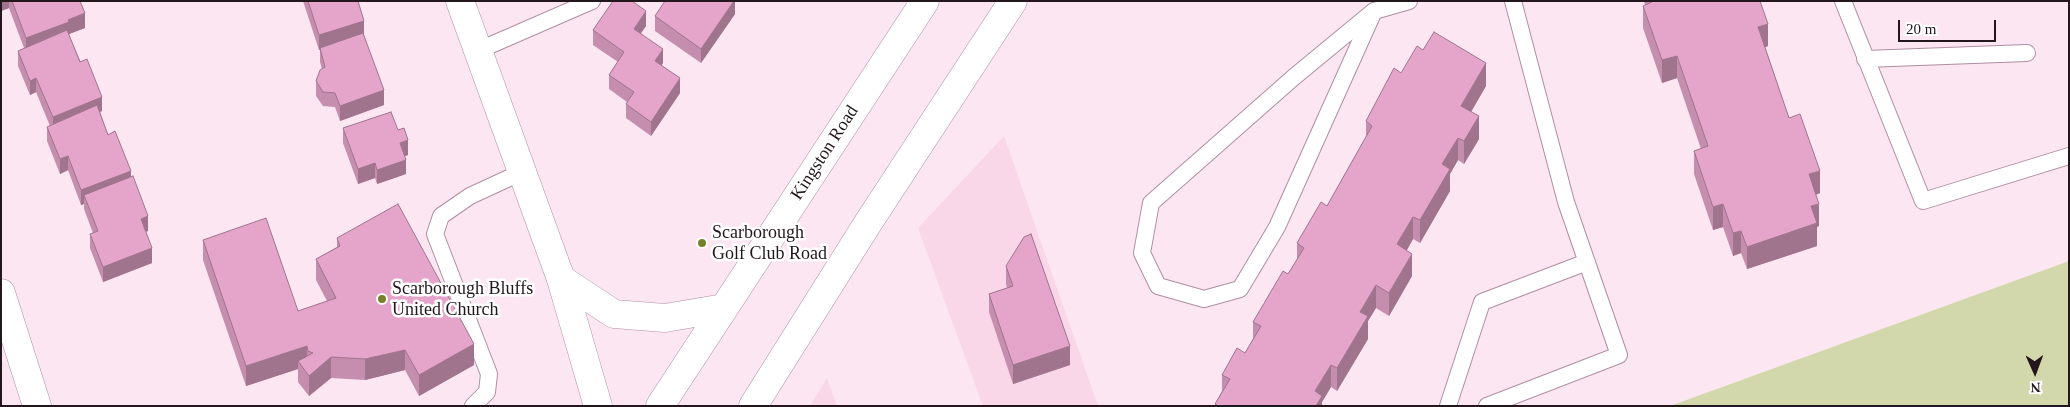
<!DOCTYPE html>
<html>
<head>
<meta charset="utf-8">
<style>
  body { margin:0 }
  #map { position:relative; width:2070px; height:407px; overflow:hidden; background:#fce6f2; font-family:Georgia,serif }
  canvas { display:block }
  .frame { position:absolute; inset:0; border:2px solid #23161d; pointer-events:none }
  .north { position:absolute; left:2010px; top:347px; width:50px; height:50px; -webkit-text-stroke:4px #fff; paint-order:stroke; rotate:178deg; font-size:14px; font-weight:700; line-height:20px; text-align:center; color:#23161d }
  .north::after { content:''; display:block; margin:auto; width:18px; height:22px; background:#23161d; clip-path:polygon(50% 0,100% 100%,50% 72%,0 100%) }
  .scale { position:absolute; left:1898px; top:20px; width:98px; height:22px; box-sizing:border-box; border:2px solid #23161d; border-top:0; padding-left:6px; font-size:15px; line-height:18px; white-space:nowrap; color:#23161d; -webkit-text-stroke:4px #fff; paint-order:stroke }
</style>
</head>
<body>
<div id="map">
<canvas width="2070" height="407"></canvas>
<div class="frame"></div>
<div class="north">N</div>
<div class="scale">20 m</div>
</div>
<script>
const ctx = document.querySelector('canvas').getContext('2d');
ctx.lineJoin = 'round';
function fillPath(path, color) {
  ctx.fillStyle = color;
  ctx.fill(path, 'evenodd');
}
function poly(rows) {
  const path = new Path2D();
  for (const r of rows) {
    path.moveTo(r[0], r[1]);
    for (let i = 2; i < r.length; i += 2) path.lineTo(r[i], r[i + 1]);
  }
  return path;
}
function strokePath(path, color, width, dash) {
  ctx.strokeStyle = color;
  ctx.lineWidth = width;
  ctx.lineCap = dash ? 'butt' : 'round';
  ctx.setLineDash(dash || []);
  ctx.stroke(path);
}
function drawText(font, color, halo, rows, align = 'center') {
  ctx.font = font + ' Georgia,serif';
  ctx.lineWidth = 5;
  ctx.setLineDash([]);
  ctx.textBaseline = 'middle';
  ctx.strokeStyle = halo;
  ctx.fillStyle = color;
  for (const [text, x, y, turn = 0] of rows) {
    ctx.save();
    ctx.translate(x, y);
    ctx.rotate((+turn || 0) * Math.PI / 180);
    ctx.textAlign = isNaN(turn) ? turn : align;
    if (halo) ctx.strokeText(text, 0, 0);
    ctx.fillText(text, 0, 0);
    ctx.restore();
  }
}
fillPath(poly([
  [1004,136,1098,406,983,406,918,228],
  [827,378,837,406,810,406]
]), '#fad6e9');
fillPath(poly([
  [2069,261,2069,406,1670,406]
]), '#d3d8ac');
const lane = poly([
  [1843,1,1923,201,2069,156],
  [1374,11,1277,227,1240,289,1204,299,1158,286,1142,253,1151,203,1294,77,1374,11,1409,1],
  [477,51,592,1],
  [1865,59,2027,53],
  [473,406,487,392,489,374,435,234,441,216,470,196,522,172],
  [1448,406,1482,302,1587,262],
  [1487,406,1619,355,1566,202,1513,1]
]);
const street = poly([
  [1,293,37,406]
]);
const secondary = poly([
  [460,1,561,279,598,406]
]);
const primary = poly([
  [561,279,614,314,665,318,724,308],
  [660,406,925,1],
  [753,406,868,223,1013,1]
]);
strokePath(lane, '#b08ea1', 18);
strokePath(street, '#b08ea1', 29);
strokePath(secondary, '#b08ea1', 29);
strokePath(primary, '#b08ea1', 29);
strokePath(lane, '#fff', 16);
strokePath(street, '#fff', 28);
strokePath(secondary, '#fff', 28);
strokePath(primary, '#fff', 28);
fillPath(poly([
  [1,1,80,1,85,28,69,34,69,35,102,111,100,112,108,135,131,177,148,231,146,232,152,263,103,282,90,248,90,234,93,233,84,209,84,204,81,205,68,170,60,174,47,141,47,127,50,126,36,92,30,95,18,66,18,51,24,48,9,8,1,11],
  [303,1,358,1,364,35,384,105,340,121,335,107,323,106,316,96,316,81,322,69,320,62,320,50,319,50],
  [735,1,735,14,701,63,655,31,655,16],
  [1644,1,1760,1,1768,46,1765,47,1789,118,1820,193,1816,195,1819,226,1817,227,1817,246,1747,269,1741,253,1733,256,1723,227,1713,230,1694,174,1694,151,1701,149,1677,78,1662,83,1643,28,1643,6,1645,5],
  [646,26,641,33,663,63,661,65,680,93,651,136,626,118,626,104,627,102,609,89,609,75,618,62,593,45,593,30],
  [1401,73,1486,86,1471,112,1479,139,1464,164,1458,160,1450,174,1450,191,1420,243,1413,239,1407,250,1412,276,1389,316,1376,308,1368,321,1368,339,1337,391,1331,387,1322,402,1322,406,1215,406,1215,404,1222,391,1222,375,1245,353,1253,339,1253,322,1288,274,1297,260,1297,243,1327,206,1366,137,1366,121],
  [343,128,398,130,408,155,405,156,406,174,377,184,375,178,358,184,343,143],
  [337,238,474,365,419,396,405,370,365,380,331,378,309,396,298,382,298,369,246,386,203,260,203,240,298,311,327,301,316,280,316,259,337,247],
  [1006,266,1070,365,1013,384,989,312,989,294,1007,288,1006,284]
]), '#c58eae');
fillPath(poly([
  [1,1,9,1,9,8,1,11],
  [734,1,735,1,735,14,701,63,701,49],
  [646,11,646,26,634,43,634,29],
  [85,13,85,28,69,34,69,37,26,53,26,38,68,20],
  [364,21,364,35,319,50,319,35],
  [1768,24,1768,46,1758,50,1758,27],
  [663,49,663,63,655,75,655,61],
  [1677,56,1677,78,1662,83,1662,60],
  [1486,63,1486,86,1461,129,1461,106],
  [36,78,36,92,30,95,30,81],
  [680,78,680,93,651,136,651,122],
  [384,90,384,105,340,121,340,106],
  [102,97,102,111,53,132,53,117],
  [1479,116,1479,139,1464,164,1464,141],
  [1458,138,1458,160,1450,174,1450,191,1420,243,1420,220,1442,164],
  [408,140,408,155,400,158,400,143],
  [68,156,68,170,60,174,60,159],
  [406,160,406,174,377,184,377,170],
  [375,163,375,178,358,184,358,169],
  [131,171,131,186,84,195,84,204,81,205,81,190],
  [1820,171,1820,193,1809,197,1809,174],
  [1723,204,1723,227,1713,230,1713,207],
  [1819,204,1819,226,1817,227,1817,246,1747,269,1747,247,1811,206],
  [148,216,148,231,141,233,141,219],
  [1413,217,1413,239,1397,267,1397,244],
  [1741,231,1741,253,1733,256,1733,233],
  [152,248,152,263,103,282,103,267],
  [1412,254,1412,276,1389,316,1389,293],
  [1376,285,1376,308,1368,321,1368,339,1337,391,1337,368,1360,312],
  [474,344,474,365,419,396,419,375],
  [307,346,307,366,298,361,298,369,246,386,246,366],
  [1070,346,1070,365,1013,384,1013,365],
  [405,350,405,370,365,380,365,359],
  [331,357,331,378,309,396,309,376],
  [1331,365,1331,387,1322,402,1322,406,1315,406,1315,391]
]), '#a0748d');
const building = poly([
  [12,1,80,1,85,13,68,20,69,22,26,38,12,1],
  [308,1,358,1,364,21,319,35,308,1],
  [613,1,632,1,646,11,634,29,663,49,655,61,680,78,651,122,626,104,634,92,609,75,624,52,593,30,613,1],
  [665,1,734,1,701,49,655,16,665,1],
  [1651,1,1760,1,1768,24,1758,27,1789,118,1800,114,1820,171,1809,174,1819,204,1811,206,1817,223,1747,247,1741,231,1733,233,1723,204,1713,207,1694,151,1708,146,1677,56,1662,60,1643,6,1652,2,1651,1],
  [67,30,80,62,87,59,102,97,53,117,36,78,30,81,18,51,67,30],
  [1434,32,1486,63,1461,106,1479,116,1464,141,1458,138,1442,164,1450,169,1420,220,1413,217,1397,244,1412,254,1389,293,1376,285,1360,312,1368,316,1337,368,1331,365,1315,391,1322,396,1316,406,1218,406,1215,404,1230,379,1222,375,1237,348,1245,353,1261,326,1253,322,1283,271,1288,274,1304,248,1297,243,1321,202,1327,206,1372,126,1366,121,1394,68,1401,73,1417,46,1423,50,1434,32],
  [363,33,384,90,340,106,335,93,323,92,316,81,320,70,325,67,320,48,363,33],
  [97,105,108,135,115,131,131,171,81,190,68,156,60,159,47,127,97,105],
  [391,112,398,130,404,128,408,140,400,143,406,160,377,170,375,163,358,169,343,128,391,112],
  [133,176,148,216,141,219,152,248,103,267,90,234,98,231,84,195,133,176],
  [398,204,474,344,419,375,405,350,365,359,331,357,309,376,298,361,313,353,308,351,307,346,246,366,203,240,266,218,298,311,336,298,316,259,340,246,337,238,398,204],
  [1031,234,1070,346,1013,365,989,294,1013,286,1006,266,1024,237,1031,234]
]);
fillPath(building, '#e5a5ca');
strokePath(building, '#a0748d', 1);
for (const [x, y, r, color] of [
  [702,243,5,"#79802b"],
  [382,299,5,"#79802b"]
]) {
  const dot = new Path2D();
  dot.arc(x, y, r, 0, 2 * Math.PI);
  ctx.fillStyle = color;
  ctx.fill(dot);
  strokePath(dot, '#fff', 2);
}
drawText('18px', '#23161d', '#fff', [
  ["Kingston Road",825,153,-57]
]);
drawText('18px', '#23161d', '#fff', [
  ["Scarborough",712,233],
  ["Golf Club Road",712,254],
  ["Scarborough Bluffs",392,289],
  ["United Church",392,310]
], 'left');
</script>
</body>
</html>
